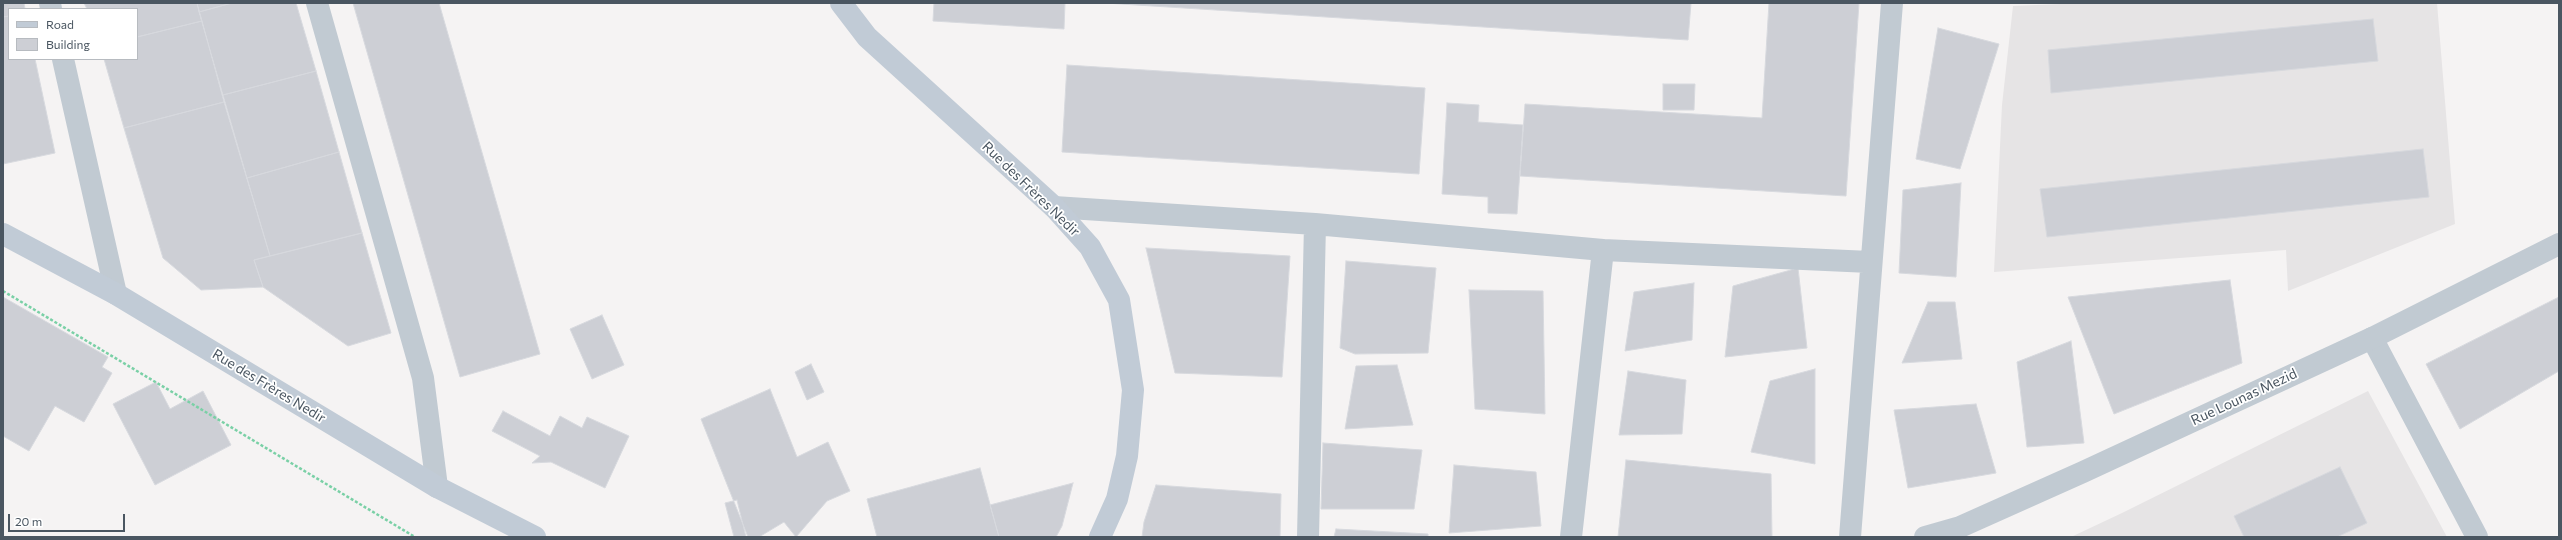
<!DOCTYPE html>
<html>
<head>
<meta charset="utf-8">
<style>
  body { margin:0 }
  #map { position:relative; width:2562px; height:540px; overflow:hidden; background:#f5f3f3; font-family:Commissioner,sans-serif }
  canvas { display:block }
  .frame { position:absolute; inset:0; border:4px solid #4a5661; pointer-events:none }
  .legend { position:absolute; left:8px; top:8px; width:130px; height:52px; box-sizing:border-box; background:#fff; border:1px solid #b7bbc0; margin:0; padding:5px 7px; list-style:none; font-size:12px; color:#4a5661 }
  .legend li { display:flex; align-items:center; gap:8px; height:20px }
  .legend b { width:20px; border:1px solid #b7bbc0 }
  .scale { position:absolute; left:8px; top:514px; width:117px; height:18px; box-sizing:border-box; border:2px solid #4a5661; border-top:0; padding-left:5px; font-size:12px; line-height:14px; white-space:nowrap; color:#4a5661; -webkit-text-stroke:3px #fff; paint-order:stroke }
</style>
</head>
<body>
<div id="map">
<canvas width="2562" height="540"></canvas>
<div class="frame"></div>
<ul class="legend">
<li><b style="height:5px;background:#c1cbd6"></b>Road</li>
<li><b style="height:11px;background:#cdcfd5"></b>Building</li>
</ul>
<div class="scale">20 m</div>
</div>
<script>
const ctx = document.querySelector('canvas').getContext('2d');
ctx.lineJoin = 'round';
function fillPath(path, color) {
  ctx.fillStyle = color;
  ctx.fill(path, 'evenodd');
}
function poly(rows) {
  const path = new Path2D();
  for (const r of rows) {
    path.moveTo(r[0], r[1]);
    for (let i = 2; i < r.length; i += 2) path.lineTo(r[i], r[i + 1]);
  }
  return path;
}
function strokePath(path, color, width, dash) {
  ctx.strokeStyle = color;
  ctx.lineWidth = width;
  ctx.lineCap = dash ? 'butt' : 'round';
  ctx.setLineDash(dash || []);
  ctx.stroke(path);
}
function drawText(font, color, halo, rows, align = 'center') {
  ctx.font = font + ' Commissioner,sans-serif';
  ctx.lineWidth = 3.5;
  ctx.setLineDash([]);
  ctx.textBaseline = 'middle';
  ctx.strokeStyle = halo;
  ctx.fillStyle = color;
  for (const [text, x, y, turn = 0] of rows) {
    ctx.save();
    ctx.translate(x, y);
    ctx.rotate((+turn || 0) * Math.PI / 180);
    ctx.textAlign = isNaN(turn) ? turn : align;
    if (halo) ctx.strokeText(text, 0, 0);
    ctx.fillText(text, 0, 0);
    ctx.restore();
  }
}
fillPath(poly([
  [2084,3,2437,3,2455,224,2288,291,2286,250,1994,272,2002,105,2013,6],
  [2368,391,2447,537,2071,537,2122,513]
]), '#e6e4e5');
const building = poly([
  [3,3,24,3,25,9,9,9,9,16,3,17,3,3],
  [84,3,197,3,202,21,137,37,137,9,87,9,84,3],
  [197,3,232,3,199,12,197,3],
  [232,3,296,3,316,71,223,95,199,12,232,3],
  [353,3,439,3,540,354,460,377,353,3],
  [934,3,1065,3,1064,29,933,21,934,3],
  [1105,3,1691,3,1688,40,1105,3],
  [1769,3,1859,3,1846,196,1520,176,1525,104,1762,118,1769,3],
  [9,16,9,59,35,59,55,153,3,164,3,17,9,16],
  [2373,19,2378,61,2051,93,2048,50,2373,19],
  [202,21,224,102,124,128,104,59,137,59,137,37,202,21],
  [1938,28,1999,44,1960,169,1916,159,1938,28],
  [1067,65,1425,88,1419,174,1062,152,1067,65],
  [316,71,339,152,247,178,223,95,316,71],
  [1663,84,1695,84,1694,110,1663,110,1663,84],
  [224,102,270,256,254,260,263,287,201,290,163,258,124,128,224,102],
  [1447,103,1479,105,1478,122,1523,125,1517,214,1488,213,1488,197,1442,194,1447,103],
  [2423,149,2429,197,2047,237,2040,189,2423,149],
  [339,152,362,233,270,256,247,178,339,152],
  [1961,183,1956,277,1899,273,1903,190,1961,183],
  [362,233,391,333,348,346,263,287,254,260,362,233],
  [1146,248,1290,256,1282,377,1175,373,1146,248],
  [1346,261,1436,268,1428,353,1355,354,1340,348,1346,261],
  [1798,268,1807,348,1725,357,1733,286,1798,268],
  [2230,280,2242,363,2114,414,2068,297,2230,280],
  [1694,283,1692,340,1625,351,1634,292,1694,283],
  [1469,290,1543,291,1545,414,1475,409,1469,290],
  [3,297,108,357,102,367,112,373,84,422,55,406,29,451,3,436,3,297],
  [2559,297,2559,371,2460,429,2426,364,2559,297],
  [1928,302,1955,302,1962,359,1902,363,1928,302],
  [602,315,624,365,592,379,570,329,602,315],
  [2071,341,2084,443,2027,447,2017,362,2071,341],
  [811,364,824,392,807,400,795,372,811,364],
  [1397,365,1413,425,1345,429,1356,366,1397,365],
  [1815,369,1815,464,1751,452,1770,381,1815,369],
  [1628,371,1686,380,1682,434,1619,435,1628,371],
  [156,382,170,409,203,391,231,445,155,485,113,404,156,382],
  [770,389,797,457,828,442,850,491,827,501,796,537,784,522,759,537,748,537,701,419,770,389],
  [1976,404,1996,473,1908,488,1894,410,1976,404],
  [503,411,550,436,560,416,582,428,587,417,629,436,605,488,551,462,532,463,540,456,492,431,503,411],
  [1323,443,1422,450,1414,509,1321,509,1323,443],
  [1626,460,1771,474,1772,537,1618,537,1626,460],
  [1454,465,1536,472,1541,526,1449,533,1454,465],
  [2340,467,2367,523,2337,537,2244,537,2234,516,2340,467],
  [980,468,999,537,877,537,867,499,980,468],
  [1073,483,1062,526,1056,537,999,537,990,505,1073,483],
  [1156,485,1281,494,1280,537,1142,537,1144,522,1156,485],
  [737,500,746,537,734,537,725,503,737,500],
  [1336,529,1428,534,1428,537,1334,537,1336,529]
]);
fillPath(building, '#cdcfd5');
strokePath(building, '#d7d9de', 1);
strokePath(poly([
  [3,291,415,537]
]), '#7ad0a6', 2.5, [3, 2]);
strokePath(poly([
  [2372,338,2477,537]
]), '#c1cad2', 22);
strokePath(poly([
  [50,3,51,9],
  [317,3,423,378,437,487],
  [63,59,116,294],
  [1054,207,1315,224,1603,250,1870,262],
  [1308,537,1315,224],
  [1571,537,1603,250],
  [1850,537,1892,3]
]), '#c1cad2', 22);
strokePath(poly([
  [1925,537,1960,527,2083,472,2372,338,2559,244]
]), '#c1cad2', 22);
strokePath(poly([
  [841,3,867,37,1054,207,1090,247,1119,300,1133,390,1127,456,1117,499,1100,537],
  [3,234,116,294,437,487,535,537]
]), '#c1cbd6', 22);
drawText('14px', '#4a5661', '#fff', [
  ["Rue des Frères Nedir",1031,189,44],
  ["Rue des Frères Nedir",269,386,31],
  ["Rue Lounas Mezid",2244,397,-25]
]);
</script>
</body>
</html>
